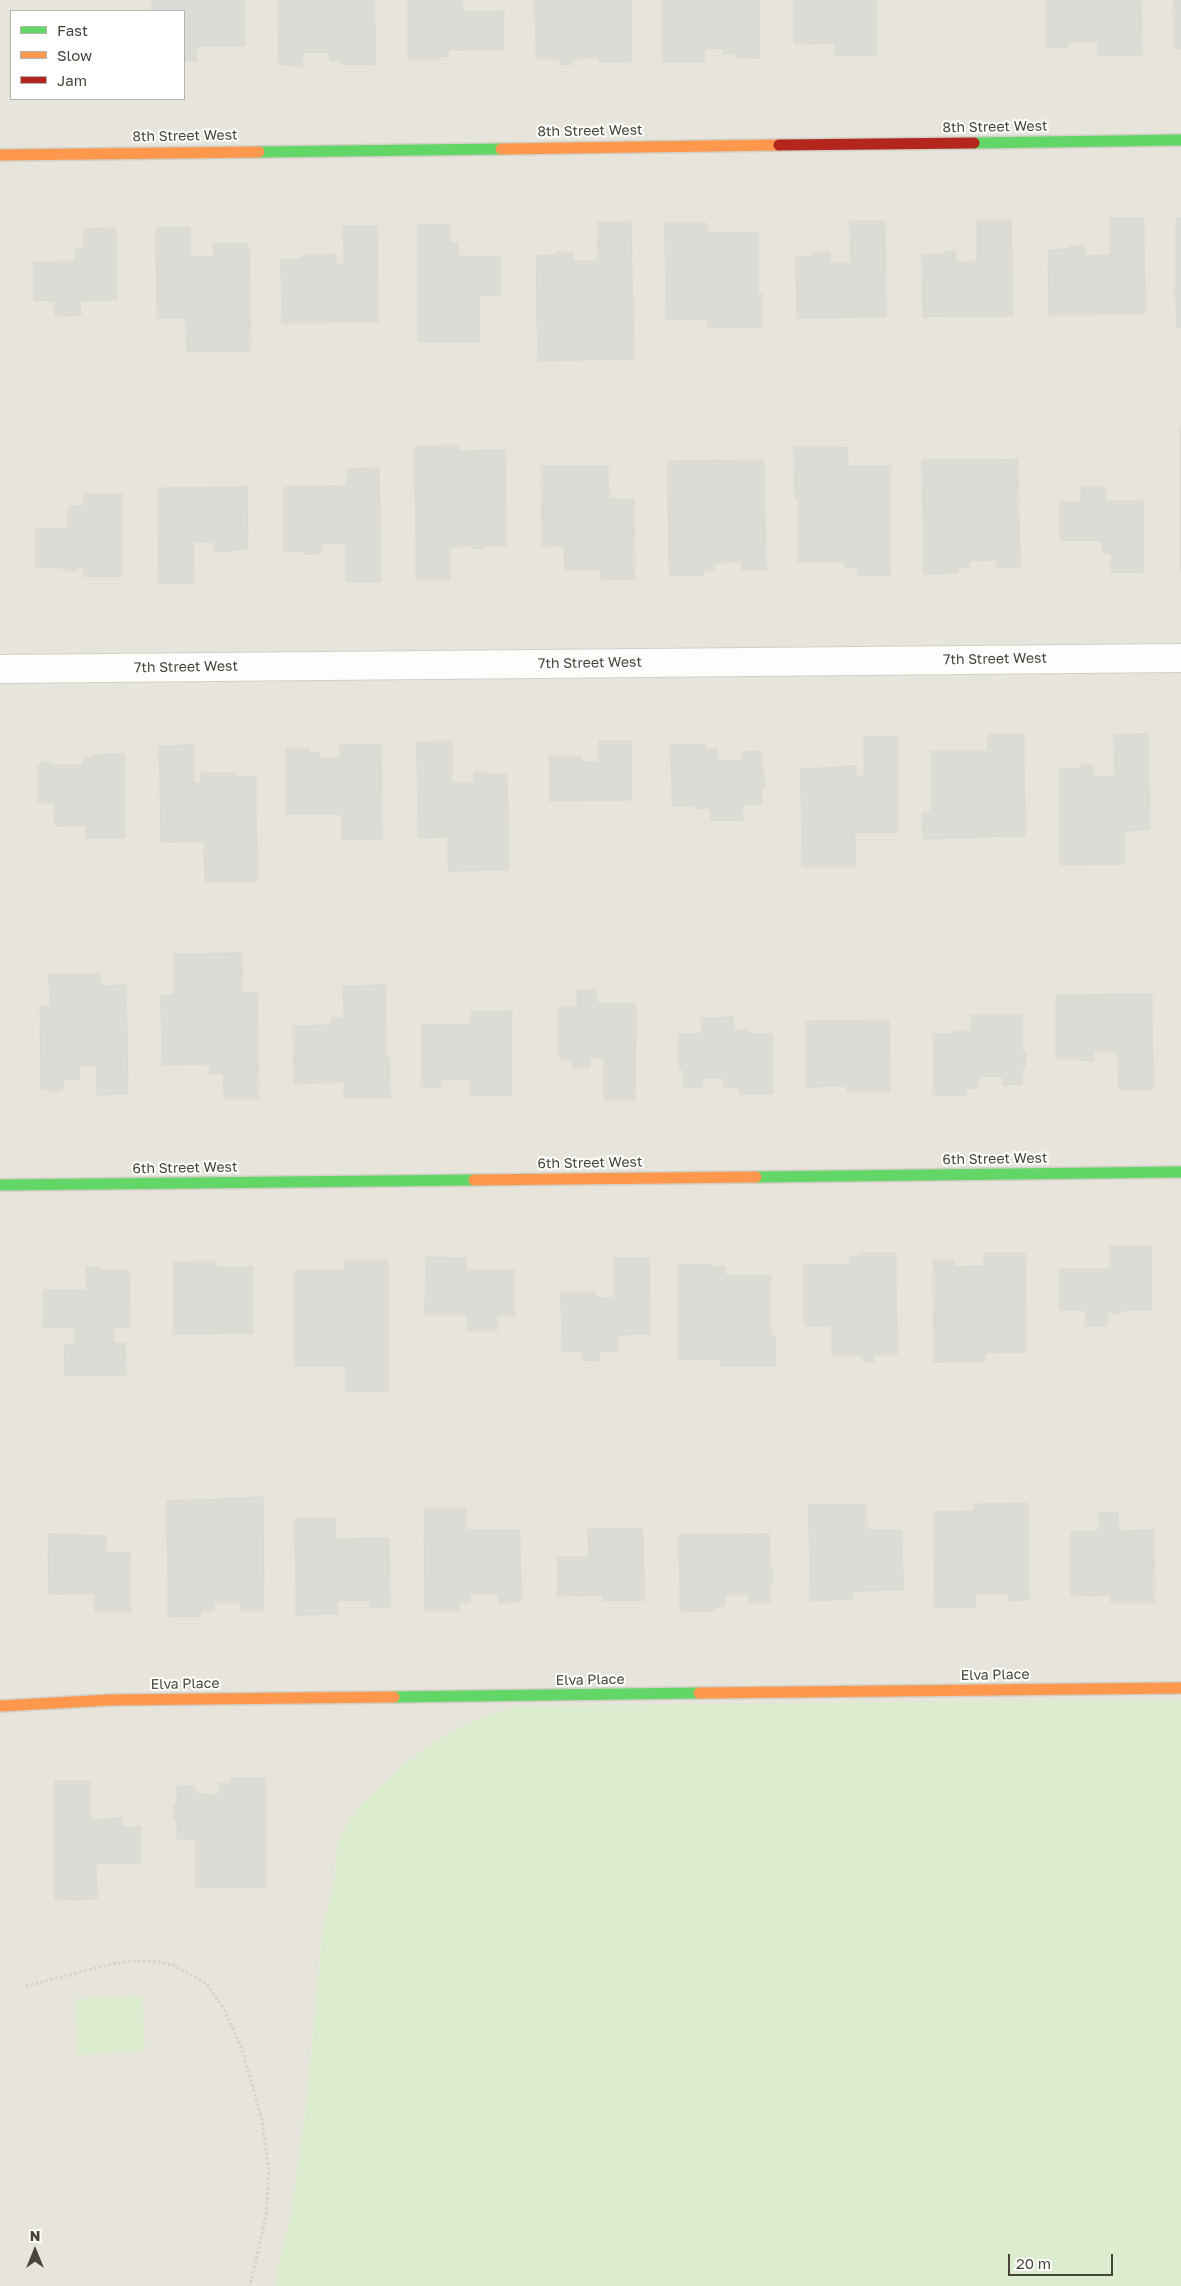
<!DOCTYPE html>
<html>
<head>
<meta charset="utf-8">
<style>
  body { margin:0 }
  #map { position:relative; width:1181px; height:2286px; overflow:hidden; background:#f3f2ed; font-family:"Golos Text",sans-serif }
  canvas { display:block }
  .legend { position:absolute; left:10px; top:10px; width:175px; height:90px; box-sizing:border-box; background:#fff; border:1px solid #b6b4b0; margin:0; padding:6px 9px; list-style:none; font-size:15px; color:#494439 }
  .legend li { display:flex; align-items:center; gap:10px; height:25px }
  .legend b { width:25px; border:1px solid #b6b4b0 }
  .north { position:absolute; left:10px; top:2226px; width:50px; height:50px; -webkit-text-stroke:4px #fff; paint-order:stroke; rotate:0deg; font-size:14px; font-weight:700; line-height:20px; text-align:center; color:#494439 }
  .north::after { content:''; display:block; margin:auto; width:18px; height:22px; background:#494439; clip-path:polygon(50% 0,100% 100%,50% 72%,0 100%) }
  .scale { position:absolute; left:1008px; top:2254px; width:105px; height:22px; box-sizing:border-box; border:2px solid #494439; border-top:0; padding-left:6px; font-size:15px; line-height:18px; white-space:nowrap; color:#494439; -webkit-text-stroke:4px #fff; paint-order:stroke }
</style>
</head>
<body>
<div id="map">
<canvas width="1181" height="2286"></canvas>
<ul class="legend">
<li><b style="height:6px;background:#63d668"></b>Fast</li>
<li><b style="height:6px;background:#ff974d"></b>Slow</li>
<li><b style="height:6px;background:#b3261e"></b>Jam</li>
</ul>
<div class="north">N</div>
<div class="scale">20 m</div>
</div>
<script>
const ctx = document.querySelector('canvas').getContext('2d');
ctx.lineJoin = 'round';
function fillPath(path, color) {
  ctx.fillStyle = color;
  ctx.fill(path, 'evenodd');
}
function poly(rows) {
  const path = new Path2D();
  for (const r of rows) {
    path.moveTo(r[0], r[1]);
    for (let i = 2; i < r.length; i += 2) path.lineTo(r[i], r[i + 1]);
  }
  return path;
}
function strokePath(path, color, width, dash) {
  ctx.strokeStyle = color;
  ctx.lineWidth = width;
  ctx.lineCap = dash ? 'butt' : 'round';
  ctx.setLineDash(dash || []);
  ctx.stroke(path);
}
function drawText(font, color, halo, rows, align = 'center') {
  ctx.font = font + ' "Golos Text",sans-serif';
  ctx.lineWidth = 4;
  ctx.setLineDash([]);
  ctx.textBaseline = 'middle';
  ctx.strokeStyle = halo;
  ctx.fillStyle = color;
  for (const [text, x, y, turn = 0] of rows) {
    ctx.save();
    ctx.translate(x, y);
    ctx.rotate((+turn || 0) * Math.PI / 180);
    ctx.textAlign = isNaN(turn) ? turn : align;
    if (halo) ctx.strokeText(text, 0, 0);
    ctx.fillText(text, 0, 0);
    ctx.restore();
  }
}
fillPath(poly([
  [0,0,1181,0,1181,1699,466,1724,433,1743,399,1768,356,1810,338,1841,334,1881,322,1934,307,2098,291,2215,278,2267,276,2286,0,2286],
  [11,11,184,11,184,99,11,99]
]), '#e6e4db');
fillPath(poly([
  [1181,1699,1181,2286,276,2286,278,2267,291,2215,307,2098,322,1934,334,1881,338,1841,356,1810,399,1768,433,1743,466,1724,515,1706],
  [142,1996,145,2051,78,2055,75,1999]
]), '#dcecce');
const building = poly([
  [152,0,244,0,245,46,197,46,197,61,184,61,184,11,152,11,152,0],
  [278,0,374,0,376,65,342,65,342,60,330,61,329,53,302,53,302,67,279,64,278,0],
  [408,0,462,0,462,11,504,11,504,49,449,50,449,57,439,57,439,60,408,60,408,0],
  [535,0,631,0,631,62,599,62,599,58,572,59,572,65,560,65,560,59,536,59,535,0],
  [663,0,759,0,759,58,736,58,736,53,723,54,723,49,705,49,705,62,663,62,663,0],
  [794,0,877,0,877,56,835,56,835,43,794,44,794,0],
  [1047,0,1141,0,1142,55,1098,56,1098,41,1068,42,1068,48,1047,48,1047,0],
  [1173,0,1181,0,1181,49,1174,49,1173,0],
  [1110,218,1144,218,1145,314,1049,315,1048,250,1069,249,1069,246,1085,246,1085,256,1110,255,1110,218],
  [1176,218,1181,218,1181,328,1177,328,1176,297,1174,297,1174,289,1176,289,1176,218],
  [977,220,1011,220,1013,316,923,317,922,255,944,254,944,252,956,251,956,262,977,261,977,220],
  [631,221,634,359,538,361,536,256,557,255,557,252,573,252,573,261,598,261,597,223,631,221],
  [850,221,885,221,886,317,797,318,796,256,814,256,814,252,830,252,830,263,851,263,850,221],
  [665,223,707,223,707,232,758,232,758,293,762,293,762,327,708,327,708,319,666,319,665,223],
  [418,224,450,224,450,243,458,243,458,256,501,256,501,296,480,296,480,342,418,342,418,224],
  [343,226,377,226,378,322,282,323,281,259,302,259,302,255,336,255,336,264,344,264,343,226],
  [156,227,190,227,190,257,213,257,213,244,245,243,249,248,251,351,187,352,186,318,157,318,156,227],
  [116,228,117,300,80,301,81,315,55,316,55,301,34,301,34,262,76,261,75,249,84,249,84,229,116,228],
  [1180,430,1181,430,1181,571,1180,571,1180,430],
  [458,445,458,451,505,450,506,546,485,546,485,549,472,549,472,546,450,547,450,580,416,580,415,446,458,445],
  [794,447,847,447,848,466,891,466,891,576,858,576,858,568,845,568,845,562,798,562,798,498,795,498,794,447],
  [1018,459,1020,568,997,568,997,560,970,561,970,568,958,568,958,573,924,574,922,460,1018,459],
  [764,460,766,570,742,570,742,562,714,563,714,571,703,571,703,576,669,576,668,461,764,460],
  [541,466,608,466,609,499,634,499,635,579,601,580,601,570,565,570,564,546,542,547,541,466],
  [379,468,381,582,346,582,346,544,321,544,321,554,305,554,305,551,284,551,284,487,347,486,347,469,379,468],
  [247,487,248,549,214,552,214,542,193,542,194,584,159,584,158,488,247,487],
  [1081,487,1106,487,1106,501,1143,501,1143,573,1111,573,1111,554,1103,554,1102,541,1060,541,1060,502,1081,502,1081,487],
  [84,494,122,494,122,577,84,577,84,568,78,568,74,571,65,571,62,568,36,568,36,529,68,529,68,506,84,506,84,494],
  [1024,734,1025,836,923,839,922,812,931,812,931,751,988,751,988,735,1024,734],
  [1148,734,1150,830,1125,831,1125,864,1060,865,1059,769,1081,769,1081,765,1093,765,1093,776,1115,776,1114,735,1148,734],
  [864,737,897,737,897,833,855,833,855,867,802,867,801,769,856,766,856,776,864,776,864,737],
  [452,741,452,783,474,783,474,772,486,772,486,775,507,774,509,870,448,871,448,837,418,838,417,742,452,741],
  [599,741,632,741,632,800,549,801,549,756,581,756,581,762,599,762,599,741],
  [340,744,381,744,382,840,341,840,341,814,286,814,286,748,309,748,309,753,320,753,320,758,340,758,340,744],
  [705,744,705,749,717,749,718,760,742,760,742,752,760,751,765,787,761,787,762,804,742,805,743,821,711,821,710,808,695,809,694,805,672,806,671,745,705,744],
  [194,745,194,783,201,783,201,773,235,773,235,776,256,776,257,882,205,882,204,841,161,842,159,746,194,745],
  [124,754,125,838,86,838,86,825,55,826,54,803,38,803,38,765,42,765,42,762,52,762,52,765,83,765,83,758,92,758,92,755,124,754],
  [242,953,243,993,257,993,259,1099,224,1099,223,1074,210,1074,210,1064,162,1065,161,995,174,995,174,954,242,953],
  [49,974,101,974,101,986,126,985,128,1094,97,1095,96,1065,80,1066,80,1079,64,1079,64,1089,57,1089,58,1092,48,1092,48,1089,41,1089,40,1007,50,1006,49,974],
  [385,985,386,1055,389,1055,390,1098,344,1098,344,1082,294,1084,293,1026,331,1025,331,1018,344,1018,343,986,385,985],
  [577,990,597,990,597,1003,636,1003,635,1100,604,1100,604,1058,590,1058,590,1068,572,1068,572,1060,562,1060,562,1057,558,1057,558,1010,562,1010,562,1007,574,1007,574,1010,577,1010,577,990],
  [1152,994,1153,1090,1119,1090,1118,1052,1093,1052,1094,1061,1079,1061,1079,1058,1056,1059,1056,995,1152,994],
  [471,1011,512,1011,512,1095,470,1095,470,1080,441,1080,441,1087,421,1087,421,1024,471,1024,471,1011],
  [971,1015,1022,1015,1022,1052,1026,1052,1025,1068,1022,1068,1022,1085,1003,1085,1003,1077,979,1077,979,1089,966,1088,966,1095,933,1095,933,1034,955,1034,955,1031,971,1031,971,1015],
  [733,1017,734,1030,749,1030,749,1034,772,1034,773,1094,739,1094,739,1088,724,1088,724,1078,702,1078,702,1087,683,1087,683,1069,679,1069,679,1034,701,1034,701,1018,733,1017],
  [889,1020,890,1092,847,1092,847,1086,806,1087,806,1021,889,1020],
  [1110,1246,1152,1246,1152,1310,1125,1310,1122,1313,1112,1314,1108,1310,1108,1326,1085,1326,1085,1310,1060,1310,1059,1269,1110,1269,1110,1246],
  [863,1253,896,1253,897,1355,874,1355,874,1362,863,1362,863,1356,832,1356,832,1326,804,1326,804,1265,850,1265,850,1256,863,1256,863,1253],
  [984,1253,1025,1253,1026,1352,986,1353,986,1361,934,1362,933,1260,954,1260,954,1267,984,1266,984,1253],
  [426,1257,466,1258,466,1270,515,1270,515,1316,497,1316,497,1331,467,1331,467,1315,425,1315,426,1257],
  [614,1258,649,1258,650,1334,618,1335,618,1351,600,1351,600,1361,583,1361,583,1351,562,1351,561,1292,596,1292,597,1298,614,1298,614,1258],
  [344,1260,388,1260,388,1392,346,1392,346,1366,295,1366,295,1270,344,1270,344,1260],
  [216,1261,216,1267,253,1267,253,1333,173,1334,173,1262,216,1261],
  [678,1264,712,1264,712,1267,725,1267,725,1275,771,1275,771,1336,776,1336,776,1366,720,1366,720,1360,678,1360,678,1264],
  [86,1267,99,1267,99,1270,129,1270,130,1327,114,1327,114,1343,125,1343,126,1375,65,1376,64,1344,75,1344,75,1328,43,1328,43,1290,87,1290,86,1267],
  [263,1497,264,1611,242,1611,241,1603,214,1603,214,1611,201,1611,201,1617,168,1617,167,1501,263,1497],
  [1028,1503,1029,1600,1008,1601,1008,1594,976,1594,976,1607,935,1608,934,1512,975,1511,975,1504,1028,1503],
  [809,1505,866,1505,867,1530,902,1530,903,1590,853,1591,853,1599,810,1601,809,1505],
  [424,1508,466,1508,466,1530,520,1530,521,1602,499,1603,499,1594,470,1594,470,1603,459,1603,459,1611,425,1611,424,1508],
  [1099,1512,1118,1512,1119,1531,1154,1530,1155,1603,1111,1603,1111,1595,1071,1596,1071,1532,1099,1531,1099,1512],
  [336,1518,336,1539,389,1538,390,1607,370,1607,369,1601,337,1601,338,1614,296,1615,295,1519,336,1518],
  [588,1528,643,1528,644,1601,603,1601,603,1595,557,1596,557,1557,589,1557,588,1528],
  [48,1534,107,1536,107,1553,131,1552,131,1612,95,1612,95,1593,49,1594,48,1534],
  [769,1534,770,1567,773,1567,773,1585,770,1585,770,1603,749,1603,749,1595,725,1595,725,1606,714,1607,714,1611,680,1612,679,1535,769,1534],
  [231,1778,265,1778,265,1887,196,1887,196,1839,177,1839,177,1820,174,1820,174,1804,177,1804,177,1786,196,1786,196,1794,219,1795,219,1783,231,1783,231,1778],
  [55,1781,90,1781,90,1820,122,1818,122,1827,141,1827,141,1863,96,1863,97,1899,55,1900,55,1781]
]);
fillPath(building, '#dcdbd5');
strokePath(building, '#dbd9d3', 1);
const street = poly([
  [0,669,1181,658]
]);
const fast = poly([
  [974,143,1181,140],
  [259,152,501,149],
  [756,1177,1181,1172],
  [0,1185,474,1180],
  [394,1697,699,1693]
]);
const slow = poly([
  [501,149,779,145],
  [0,155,259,152],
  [474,1180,756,1177],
  [699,1693,1181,1688],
  [0,1706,109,1700,394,1697]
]);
const jam = poly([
  [779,145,974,143]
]);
strokePath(street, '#d1cfca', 30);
strokePath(fast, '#d2cfc4', 14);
strokePath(slow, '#d2cfc4', 14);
strokePath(jam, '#d2cfc4', 14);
strokePath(poly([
  [26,1986,111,1964,133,1961,154,1961,173,1965,206,1983,224,2009,242,2049,262,2120,269,2172,266,2216,250,2286]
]), '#d3d2cb', 3, [2.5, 2.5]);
strokePath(street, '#fdfdfc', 28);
strokePath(fast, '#63d668', 11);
strokePath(slow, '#ff974d', 11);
strokePath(jam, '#b3261e', 11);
drawText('14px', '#494439', '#fff', [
  ["8th Street West",995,127,-1],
  ["8th Street West",590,131,-1],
  ["8th Street West",185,136,-1],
  ["7th Street West",995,659,-1],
  ["7th Street West",590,663,-1],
  ["7th Street West",186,667,-1],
  ["6th Street West",995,1159,-1],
  ["6th Street West",590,1163,-1],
  ["6th Street West",185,1168,-1],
  ["Elva Place",995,1675,-1],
  ["Elva Place",590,1680,-1],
  ["Elva Place",185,1684,-1]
]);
</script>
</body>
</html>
